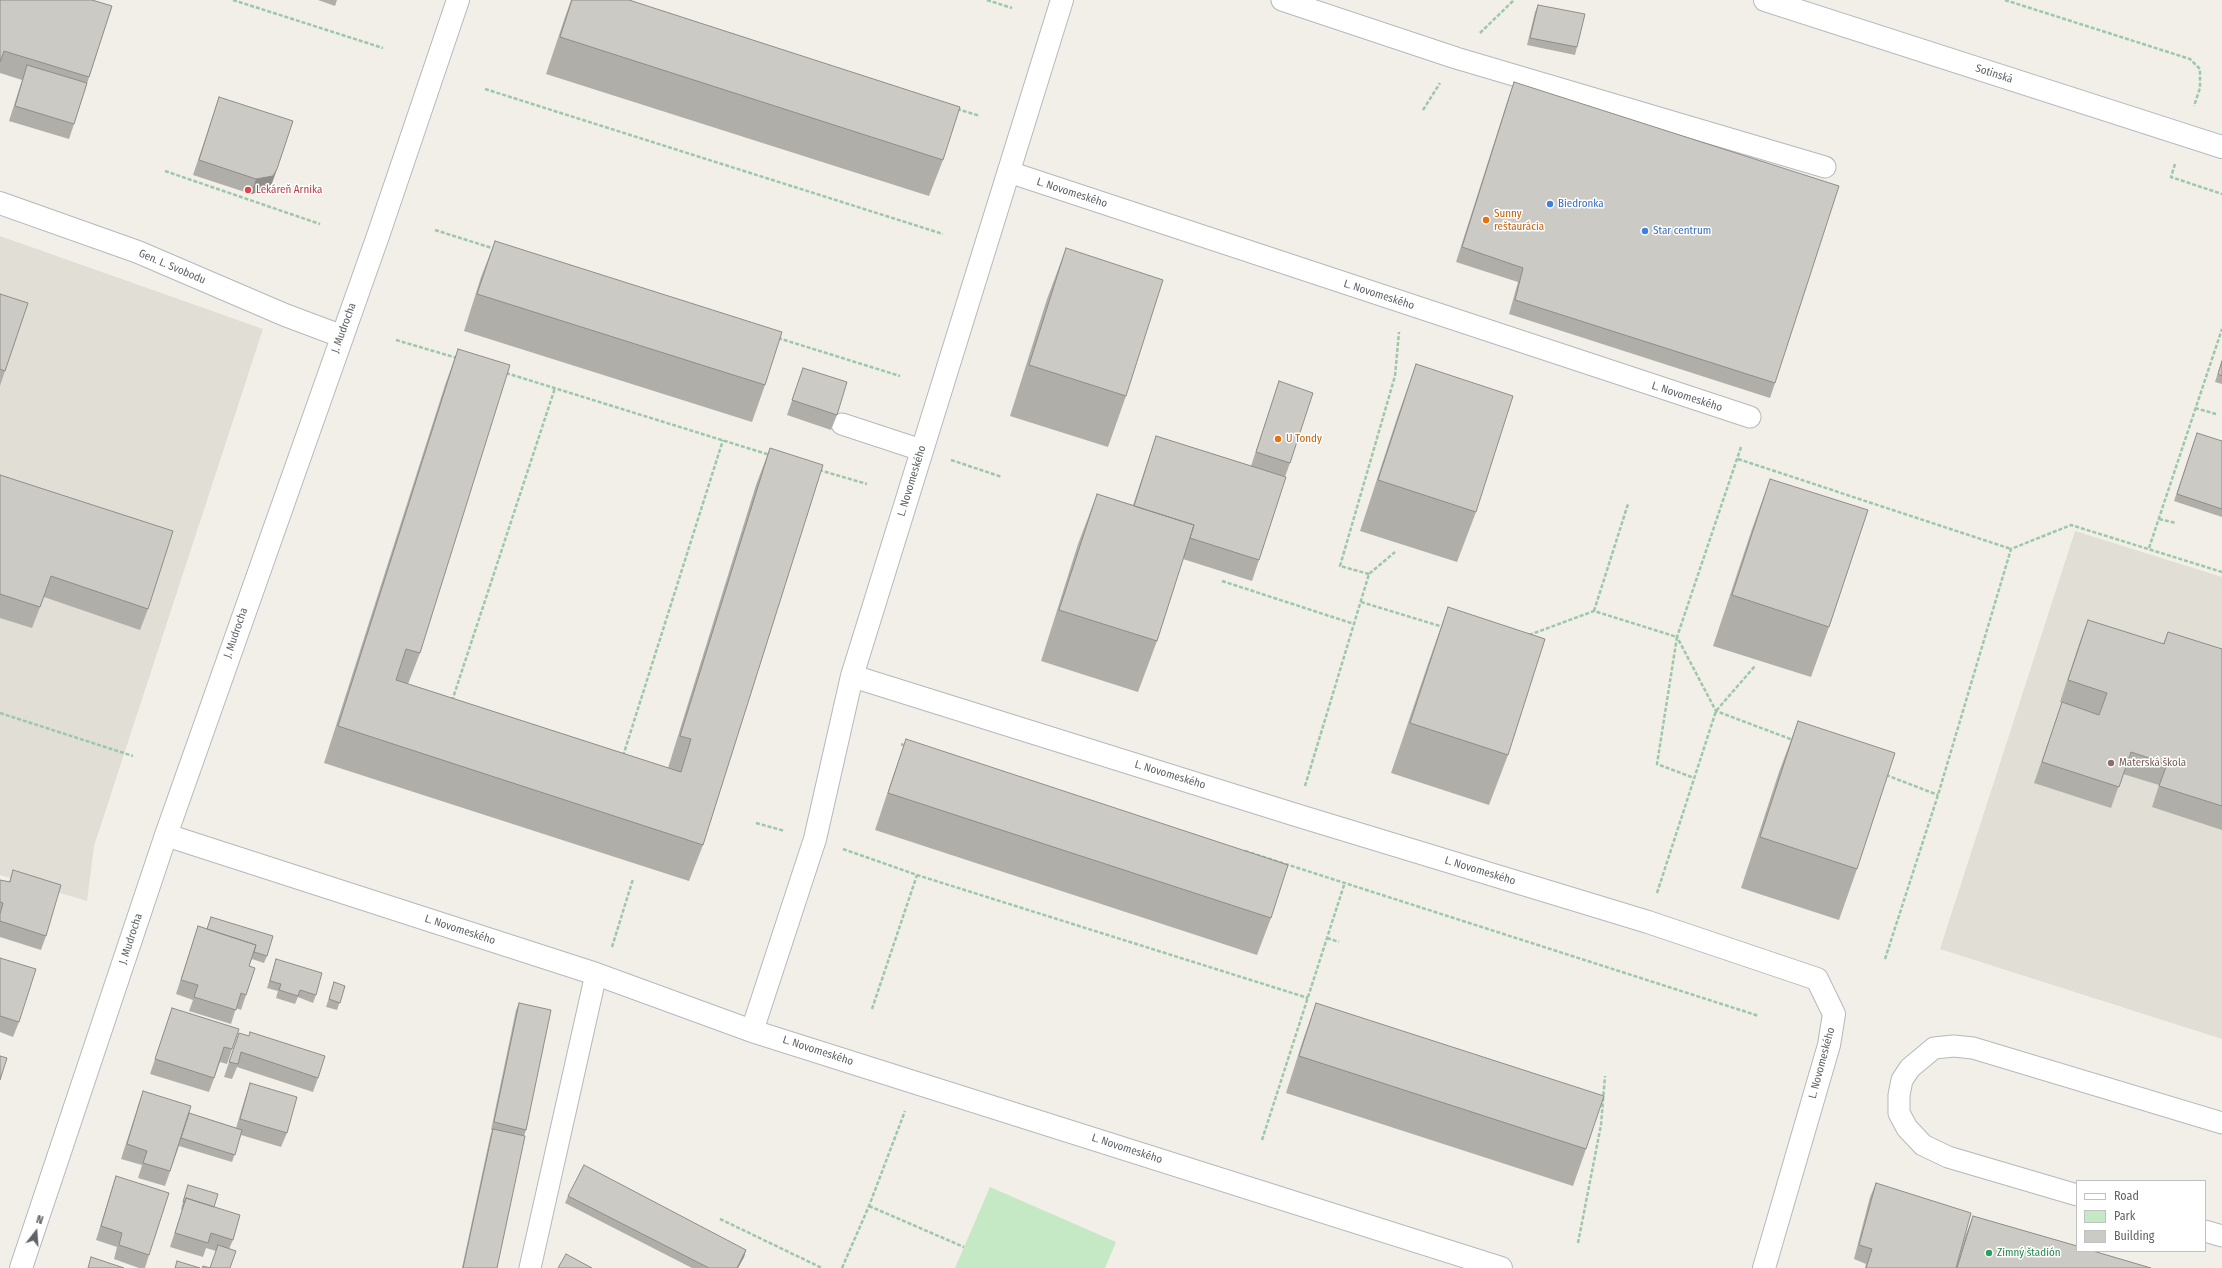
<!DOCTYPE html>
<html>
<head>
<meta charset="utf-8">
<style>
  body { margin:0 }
  #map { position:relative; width:2222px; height:1268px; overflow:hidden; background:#f1efe8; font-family:"Fira Sans Condensed",sans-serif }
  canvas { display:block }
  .legend { position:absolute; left:2076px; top:1180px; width:130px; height:72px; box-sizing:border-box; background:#fff; border:1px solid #bfc1c3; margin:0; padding:5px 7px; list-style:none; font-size:12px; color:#5f6368 }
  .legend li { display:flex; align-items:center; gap:8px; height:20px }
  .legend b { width:20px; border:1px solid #bfc1c3 }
  .north { position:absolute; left:16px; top:1212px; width:40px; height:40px; -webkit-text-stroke:3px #fff; paint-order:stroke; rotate:17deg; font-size:11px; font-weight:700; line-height:16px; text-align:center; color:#5f6368 }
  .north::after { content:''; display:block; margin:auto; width:14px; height:18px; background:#5f6368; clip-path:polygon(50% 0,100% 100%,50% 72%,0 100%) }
</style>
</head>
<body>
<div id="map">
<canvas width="2222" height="1268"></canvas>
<ul class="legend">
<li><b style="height:5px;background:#fff"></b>Road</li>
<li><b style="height:11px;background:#c5e8c5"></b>Park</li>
<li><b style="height:11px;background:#cccac5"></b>Building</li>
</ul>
<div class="north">N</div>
</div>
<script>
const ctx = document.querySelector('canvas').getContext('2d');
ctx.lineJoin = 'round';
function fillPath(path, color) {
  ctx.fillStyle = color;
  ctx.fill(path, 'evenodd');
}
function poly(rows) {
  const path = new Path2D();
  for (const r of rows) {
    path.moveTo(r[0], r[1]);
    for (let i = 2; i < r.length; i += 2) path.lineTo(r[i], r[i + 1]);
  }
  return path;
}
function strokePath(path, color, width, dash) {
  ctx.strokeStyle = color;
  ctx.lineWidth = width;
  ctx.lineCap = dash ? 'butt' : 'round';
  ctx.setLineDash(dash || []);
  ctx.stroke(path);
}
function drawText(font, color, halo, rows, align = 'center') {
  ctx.font = font + ' "Fira Sans Condensed",sans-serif';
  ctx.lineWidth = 3;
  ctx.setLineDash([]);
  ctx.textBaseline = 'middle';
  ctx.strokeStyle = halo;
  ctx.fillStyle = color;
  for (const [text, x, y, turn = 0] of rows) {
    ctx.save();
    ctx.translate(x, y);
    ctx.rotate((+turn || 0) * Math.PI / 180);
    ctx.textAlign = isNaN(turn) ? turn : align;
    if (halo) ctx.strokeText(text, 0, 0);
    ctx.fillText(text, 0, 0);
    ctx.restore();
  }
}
fillPath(poly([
  [0,236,263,329,94,846,87,901,0,875],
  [2075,531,2222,577,2222,1039,1940,949]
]), '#e1ded6');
fillPath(poly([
  [990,1187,1116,1242,1105,1268,955,1268]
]), '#c5e8c5');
const lane = poly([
  [1282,0,1456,58,1825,167],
  [1009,172,1750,417],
  [842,424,921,450],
  [2077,1195,1948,1157,1923,1145,1907,1128,1899,1113,1899,1095,1902,1080,1910,1068,1934,1048,1954,1046,1973,1048,2222,1123],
  [2205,1231,2222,1236],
  [530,1268,596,974]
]);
const street = poly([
  [0,203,138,252,285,315,341,336],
  [852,676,1296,815,1648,922,1817,979,1834,1014,1829,1045,1764,1268],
  [166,835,596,974,752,1031,1501,1268],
  [752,1031,815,839,852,676,1062,0],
  [21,1268,166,835,379,233,458,0]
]);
const secondary = poly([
  [1765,0,2222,147]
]);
strokePath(lane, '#b5b8bc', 23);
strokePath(street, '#b5b8bc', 24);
strokePath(secondary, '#b6babf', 24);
strokePath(poly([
  [233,0,383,48],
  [987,0,1012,8],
  [2005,0,2190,59,2200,69,2200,88,2194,106],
  [1480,33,1514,0],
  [485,89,943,234],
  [957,109,980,116],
  [1423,110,1440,83],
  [2175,164,2171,177,2222,194],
  [165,171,320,224],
  [435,230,495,249],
  [778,338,900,376],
  [396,340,457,358],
  [506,373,770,455],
  [2195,408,2216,414],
  [1741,447,1677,637,1716,711,1793,740],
  [1738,459,2011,549],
  [951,460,1002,477],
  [819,470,867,484],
  [2159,519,2176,523],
  [2149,548,2222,329],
  [1369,574,1340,566,1395,376,1399,332],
  [1222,581,1354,624],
  [1361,602,1443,627],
  [1594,611,1628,504],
  [1529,635,1594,611,1677,637,1657,764,1694,778],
  [452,701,555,388],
  [0,713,133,756],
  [901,744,906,746],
  [623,756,723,440],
  [1886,775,1938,795],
  [1305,786,1369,574,1395,552],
  [756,823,785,831],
  [843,849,917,875,1308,998],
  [1245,851,1759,1016],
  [1657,893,1716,711,1755,666],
  [1327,938,1339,942],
  [612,947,633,879],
  [1885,959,1938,795,2011,549,2071,525,2222,572],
  [872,1009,917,875],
  [1262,1140,1345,882],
  [869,1206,964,1247],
  [720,1219,822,1268],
  [1578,1243,1601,1125,1605,1076],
  [842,1268,869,1206,905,1111]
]), '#9cc7a9', 2.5, [4, 2]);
strokePath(lane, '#fff', 21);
strokePath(street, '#fff', 22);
strokePath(secondary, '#fff', 22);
fillPath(poly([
  [0,0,112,6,74,124,69,139,9,121,22,80,0,73],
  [318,0,337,0,335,6],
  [571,0,629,0,943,160,929,196,546,74,564,20],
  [1538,5,1577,47,1575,55,1527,45,1535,12],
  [1514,82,1775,383,1770,398,1509,314,1518,282,1456,262,1509,96],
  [219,97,277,169,272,183,267,190,251,194,193,175],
  [495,241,765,385,752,422,464,331,481,277],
  [1066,248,1126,396,1108,447,1010,416,1047,299],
  [0,294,5,371,0,386],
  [458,349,420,653,408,684,668,768,756,485,770,448,703,845,689,881,324,763,445,385],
  [2222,360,2222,384,2215,382],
  [1416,364,1476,512,1457,562,1360,531,1398,415],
  [803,368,837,415,831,430,787,415],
  [1279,381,1290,463,1285,477,1259,560,1252,581,1183,559,1157,641,1138,692,1041,661,1078,544,1097,494,1133,505,1156,436,1251,466],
  [2194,441,2222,441,2222,517,2174,501],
  [0,475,148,609,140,630,44,597,32,628,0,618],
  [1770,479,1829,627,1811,677,1713,646,1752,529],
  [1448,607,1508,755,1489,805,1391,773,1430,658],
  [2088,620,2163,644,2168,632,2222,649,2222,830,2152,807,2159,785,2123,774,2111,808,2034,783,2062,702,2060,702,2080,641],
  [1798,721,1857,869,1839,920,1741,888,1779,772],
  [906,739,1271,918,1257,955,875,830,893,776],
  [13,870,46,936,41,950,0,937,0,880,9,882],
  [211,917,267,956,264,963,252,959,249,966,246,995,241,1010,236,1008,231,1024,189,1011,193,1000,176,994,193,941,198,926,207,929],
  [0,958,19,1022,13,1037,0,1032],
  [276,959,316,995,313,1003,298,997,295,1004,276,998,278,991,267,988],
  [334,982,345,986,337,1010,326,1007],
  [519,1003,526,1130,524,1136,497,1268,462,1268,490,1137,492,1130,491,1130,516,1010],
  [1316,1003,1586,1149,1573,1186,1286,1093,1303,1040],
  [172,1008,232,1049,227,1064,220,1062,209,1092,150,1074],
  [239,1033,318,1078,313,1092,237,1067,232,1079,224,1077],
  [250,1083,287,1133,281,1147,241,1135,232,1162,179,1146,165,1186,138,1178,142,1165,121,1159,138,1106,143,1091,189,1113,236,1128,245,1098],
  [116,1176,149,1255,145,1268,139,1268,114,1259,117,1247,96,1240,111,1191],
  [1876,1183,1956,1268,1865,1268,1866,1264,1854,1259,1870,1197],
  [188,1185,214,1207,233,1240,229,1249,230,1268,210,1268,216,1251,206,1248,203,1257,170,1247,182,1210,181,1209],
  [568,1196,746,1250,744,1257,738,1268,692,1268,565,1203],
  [1973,1216,2151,1268,1956,1268,1965,1237]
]), '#afaea9');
fillPath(poly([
  [277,169,272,183,267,190,251,194,256,179],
  [746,1250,744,1257,738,1268,737,1268]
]), '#8f8d8a');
const building = poly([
  [0,0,92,0,112,6,89,77,4,51,0,62,0,0],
  [572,0,629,0,960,107,943,160,560,37,572,0],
  [1538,5,1585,14,1577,47,1530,38,1538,5],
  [27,65,87,83,74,124,15,106,27,65],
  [1514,82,1839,186,1775,383,1515,300,1523,268,1462,247,1514,82],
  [219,97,293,121,277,169,273,176,256,179,199,160,219,97],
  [495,241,782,332,765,385,477,294,495,241],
  [1066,248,1163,280,1126,396,1029,365,1066,248],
  [0,294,28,303,5,371,0,369,0,294],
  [458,349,510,365,420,653,406,649,396,680,681,772,691,739,680,736,770,448,823,465,703,845,338,726,458,349],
  [2222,361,2222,376,2218,374,2222,361],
  [1416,364,1513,396,1476,512,1378,480,1416,364],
  [803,368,847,382,837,415,792,400,803,368],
  [1279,381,1313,393,1290,463,1256,452,1279,381],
  [2197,433,2222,441,2222,509,2177,494,2197,433],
  [1156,436,1286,477,1259,560,1190,538,1194,525,1134,506,1156,436],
  [0,475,173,531,148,609,51,576,40,607,0,594,0,475],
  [1770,479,1868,510,1829,627,1732,595,1770,479],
  [1097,494,1194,525,1157,641,1059,610,1097,494],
  [1448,607,1545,639,1508,755,1410,723,1448,607],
  [2088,620,2164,644,2168,632,2222,649,2222,806,2159,786,2167,764,2131,752,2119,787,2042,762,2062,702,2099,715,2107,693,2068,680,2088,620],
  [1798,721,1895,753,1857,869,1760,837,1798,721],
  [906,739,1288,865,1271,918,888,793,906,739],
  [13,870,61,885,46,936,0,921,0,914,3,903,0,902,0,880,10,882,13,870],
  [211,917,273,936,267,956,254,952,256,945,207,929,211,917],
  [198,926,256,945,249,966,255,968,246,995,241,993,236,1010,194,997,198,985,181,980,198,926],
  [0,958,36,969,19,1022,0,1016,0,958],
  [276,959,322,973,316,995,300,990,298,996,279,990,281,984,270,981,276,959],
  [334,982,345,986,340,1003,329,999,334,982],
  [519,1003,551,1010,526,1130,494,1122,519,1003],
  [1316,1003,1604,1096,1586,1149,1299,1056,1316,1003],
  [172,1008,239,1029,232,1049,224,1047,214,1078,155,1059,172,1008],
  [250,1032,325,1056,318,1078,241,1052,238,1064,229,1062,239,1033,249,1036,250,1032],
  [0,1056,7,1058,0,1080,0,1056],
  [250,1083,297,1097,287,1133,240,1119,250,1083],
  [143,1091,191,1106,170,1171,143,1163,147,1151,127,1144,143,1091],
  [189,1113,242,1130,235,1155,181,1138,189,1113],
  [493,1129,525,1136,497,1268,463,1268,493,1129],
  [584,1165,746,1250,737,1268,709,1268,568,1196,584,1165],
  [116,1176,169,1193,149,1255,119,1245,122,1233,101,1226,116,1176],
  [1876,1183,1971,1213,1956,1268,1866,1268,1872,1249,1859,1245,1876,1183],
  [188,1185,218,1194,214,1207,186,1198,185,1202,183,1202,188,1185],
  [186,1198,240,1215,233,1240,211,1233,208,1243,175,1233,186,1198],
  [1973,1216,2077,1246,2077,1251,2093,1251,2151,1268,1957,1268,1973,1216],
  [218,1245,236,1251,230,1268,202,1268,203,1266,210,1268,218,1245],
  [566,1254,592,1268,558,1268,566,1254],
  [91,1257,124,1268,88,1268,91,1257],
  [177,1261,200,1268,175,1268,177,1261]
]);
fillPath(building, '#cccac5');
strokePath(building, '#8f8d8a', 1);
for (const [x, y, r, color] of [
  [248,190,4,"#e0444e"],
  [1550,204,4,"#3f7fe0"],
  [1486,220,4,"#e8710a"],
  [1645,231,4,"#3f7fe0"],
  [1278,439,4,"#e8710a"],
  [2111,763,4,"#8d6e63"],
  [1989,1253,4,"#2e9e5b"]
]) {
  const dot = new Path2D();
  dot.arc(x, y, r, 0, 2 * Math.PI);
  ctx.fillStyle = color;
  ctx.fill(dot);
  strokePath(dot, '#fff', 1.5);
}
drawText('11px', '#5f6368', '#fff', [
  ["Sotinská",1994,74,18],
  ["L. Novomeského",1072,193,18],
  ["Gen. L. Svobodu",172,267,23],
  ["L. Novomeského",1379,295,18],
  ["J. Mudrocha",344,328,-70],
  ["L. Novomeského",1687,397,18],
  ["L. Novomeského",912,481,-73],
  ["J. Mudrocha",236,633,-71],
  ["L. Novomeského",1170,775,17],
  ["L. Novomeského",1480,871,17],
  ["L. Novomeského",460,930,18],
  ["J. Mudrocha",131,939,-72],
  ["L. Novomeského",818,1051,18],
  ["L. Novomeského",1822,1063,-75],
  ["L. Novomeského",1127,1149,18]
]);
drawText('11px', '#be3a42', '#fff', [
  ["Lekáreň Arnika",256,190]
], 'left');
drawText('11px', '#366cbe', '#fff', [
  ["Biedronka",1558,204],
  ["Star centrum",1653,231]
], 'left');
drawText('11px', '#c56008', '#fff', [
  ["Sunny",1494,214],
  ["reštaurácia",1494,227],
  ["U Tondy",1286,439]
], 'left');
drawText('11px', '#785e54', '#fff', [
  ["Materská škola",2119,763]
], 'left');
drawText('11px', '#27864d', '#fff', [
  ["Zimný štadión",1997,1253]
], 'left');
</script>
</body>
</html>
